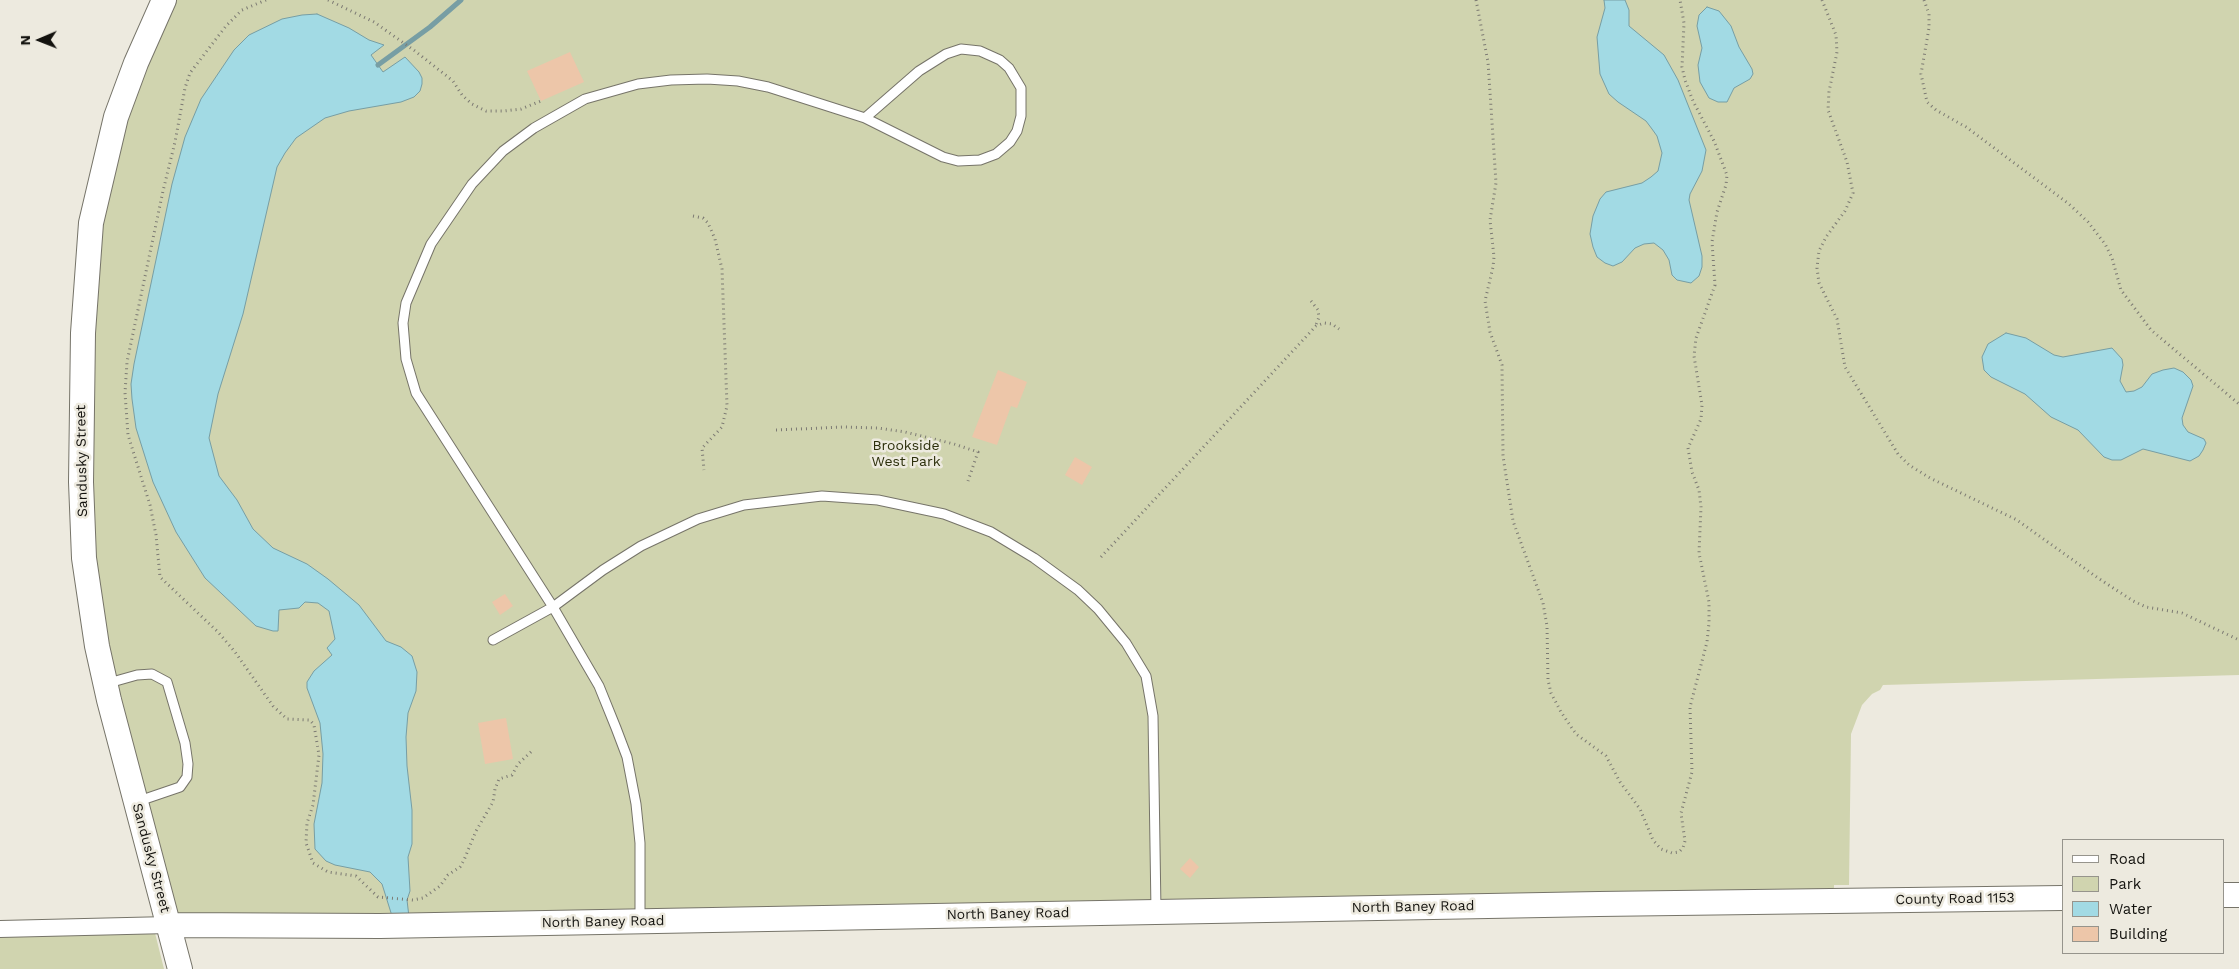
<!DOCTYPE html>
<html>
<head>
<meta charset="utf-8">
<style>
  body { margin:0 }
  #map { position:relative; width:2239px; height:969px; overflow:hidden; background:#edeadf; font-family:"Work Sans",sans-serif }
  canvas { display:block }
  .legend { position:absolute; left:2062px; top:839px; width:162px; height:115px; box-sizing:border-box; background:#edeadf; border:1px solid #96948c; margin:0; padding:6px 9px; list-style:none; font-size:15px; color:#14130f }
  .legend li { display:flex; align-items:center; gap:10px; height:25px }
  .legend b { width:25px; border:1px solid #96948c }
  .north { position:absolute; left:15px; top:15px; width:50px; height:50px; -webkit-text-stroke:4px #edeadf; paint-order:stroke; rotate:269deg; font-size:14px; font-weight:700; line-height:20px; text-align:center; color:#14130f }
  .north::after { content:''; display:block; margin:auto; width:18px; height:22px; background:#14130f; clip-path:polygon(50% 0,100% 100%,50% 72%,0 100%) }
</style>
</head>
<body>
<div id="map">
<canvas width="2239" height="969"></canvas>
<ul class="legend">
<li><b style="height:6px;background:#fff"></b>Road</li>
<li><b style="height:14px;background:#d0d4af"></b>Park</li>
<li><b style="height:14px;background:#a2dae4"></b>Water</li>
<li><b style="height:14px;background:#edc6a9"></b>Building</li>
</ul>
<div class="north">N</div>
</div>
<script>
const ctx = document.querySelector('canvas').getContext('2d');
ctx.lineJoin = 'round';
function fillPath(path, color) {
  ctx.fillStyle = color;
  ctx.fill(path, 'evenodd');
}
function poly(rows) {
  const path = new Path2D();
  for (const r of rows) {
    path.moveTo(r[0], r[1]);
    for (let i = 2; i < r.length; i += 2) path.lineTo(r[i], r[i + 1]);
  }
  return path;
}
function strokePath(path, color, width, dash) {
  ctx.strokeStyle = color;
  ctx.lineWidth = width;
  ctx.lineCap = dash ? 'butt' : 'round';
  ctx.setLineDash(dash || []);
  ctx.stroke(path);
}
function drawText(font, color, halo, rows, align = 'center') {
  ctx.font = font + ' "Work Sans",sans-serif';
  ctx.lineWidth = 5;
  ctx.setLineDash([]);
  ctx.textBaseline = 'middle';
  ctx.strokeStyle = halo;
  ctx.fillStyle = color;
  for (const [text, x, y, turn = 0] of rows) {
    ctx.save();
    ctx.translate(x, y);
    ctx.rotate((+turn || 0) * Math.PI / 180);
    ctx.textAlign = isNaN(turn) ? turn : align;
    if (halo) ctx.strokeText(text, 0, 0);
    ctx.fillText(text, 0, 0);
    ctx.restore();
  }
}
fillPath(poly([
  [168,0,2239,0,2239,675,1883,685,1880,690,1872,694,1862,705,1851,734,1849,885,1834,885,1834,895,173,920,100,635,87,445,103,176],
  [0,933,155,933,164,969,0,969]
]), '#d0d4af');
const water = poly([
  [1604,0,1625,0,1629,10,1629,26,1664,55,1678,80,1706,150,1702,171,1690,194,1689,200,1702,256,1702,267,1699,276,1691,283,1677,280,1672,275,1669,260,1663,250,1654,243,1644,244,1635,248,1622,262,1613,266,1605,263,1597,257,1593,247,1590,234,1593,216,1600,199,1606,192,1642,183,1651,177,1658,171,1662,153,1657,136,1652,129,1646,121,1618,102,1609,94,1600,74,1597,37,1605,8,1604,0],
  [1707,7,1719,11,1731,26,1739,47,1752,69,1753,74,1750,79,1734,88,1727,102,1718,102,1709,98,1700,82,1698,65,1702,48,1697,26,1699,15,1707,7],
  [317,14,349,28,369,40,384,45,371,55,383,72,405,57,419,72,422,78,422,84,420,91,414,97,401,102,349,111,325,118,296,138,285,153,277,167,243,314,218,394,209,438,219,476,237,500,253,529,273,548,307,564,328,579,359,605,386,641,401,647,412,656,417,672,416,691,408,713,406,737,407,766,412,810,412,844,408,857,410,891,407,900,409,917,392,916,382,884,370,872,335,865,326,861,315,849,314,824,322,783,323,754,320,723,307,688,307,682,314,671,332,655,327,648,335,639,329,611,318,603,305,602,299,608,279,610,278,631,273,631,256,626,205,578,176,532,153,482,136,428,132,399,131,384,134,364,172,184,185,137,201,99,234,50,249,35,282,19,302,15,317,14],
  [2006,333,2026,338,2054,355,2063,357,2112,348,2122,359,2123,365,2120,381,2126,392,2134,391,2142,387,2152,374,2163,370,2174,368,2183,372,2191,380,2193,386,2182,418,2183,425,2188,432,2204,439,2206,443,2203,450,2199,456,2190,461,2143,449,2121,460,2112,460,2104,457,2078,430,2051,417,2025,394,1991,377,1984,370,1982,357,1988,344,2006,333]
]);
fillPath(water, '#a2dae4');
strokePath(water, '#779ea4', 1);
strokePath(poly([
  [378,65,430,27,461,0]
]), '#779ea4', 5);
fillPath(poly([
  [570,52,584,82,541,101,527,71],
  [998,370,1027,382,1017,408,1011,406,997,445,972,437],
  [1075,457,1092,467,1082,485,1065,475],
  [505,594,513,606,500,615,492,602],
  [506,718,513,759,485,764,478,723],
  [1190,858,1199,867,1190,878,1180,869]
]), '#edc6a9');
const lane = poly([
  [961,49,980,51,1000,60,1009,68,1021,88,1021,116,1017,131,1010,142,996,154,980,160,958,161,943,157,865,118,919,71,946,54,961,49],
  [493,640,553,607,603,570,641,546,698,519,744,505,822,496,878,500,944,514,991,532,1034,558,1078,590,1098,609,1126,643,1146,676,1153,716,1156,911],
  [105,684,137,675,152,674,167,682,185,743,188,764,187,777,180,787,136,802],
  [640,921,640,843,636,804,627,757,616,728,599,686,553,607,416,393,406,359,403,323,406,303,431,244,472,184,503,151,534,128,585,99,638,84,671,80,707,79,738,81,768,87,865,118]
]);
const street = poly([
  [0,929,169,925]
]);
const secondary = poly([
  [164,0,136,63,116,117,91,223,83,333,81,482,84,558,97,646,109,700,180,969],
  [2223,895,2239,895],
  [169,925,380,926,1599,904,2063,898]
]);
strokePath(lane, '#767469', 11);
strokePath(street, '#767469', 18);
strokePath(secondary, '#767469', 26);
strokePath(poly([
  [266,0,242,10,226,26,190,73,185,88,175,142,163,191,127,362,125,393,128,435,150,505,156,535,160,577,218,632,235,652,273,706,287,719,310,720,314,725,319,755,313,805,307,823,306,843,313,863,328,872,356,876,378,897,413,900,423,898,440,886,448,875,460,867,464,860,476,831,493,802,495,789,499,779,512,775,518,764,533,750],
  [328,0,374,22,415,51,453,81,462,95,472,104,486,111,504,111,521,109,541,101],
  [1476,0,1488,62,1496,183,1490,220,1494,257,1493,267,1485,301,1490,332,1502,365,1503,456,1513,521,1543,603,1547,626,1548,680,1551,693,1561,712,1576,734,1606,756,1620,782,1640,809,1653,840,1661,849,1672,853,1679,852,1683,848,1685,841,1681,813,1692,772,1690,707,1707,642,1709,623,1709,602,1699,553,1701,507,1699,490,1692,472,1688,448,1701,419,1702,405,1694,356,1696,338,1715,285,1712,242,1717,212,1726,185,1727,175,1714,141,1693,101,1685,80,1682,67,1684,23,1680,0],
  [1822,0,1836,35,1837,52,1829,92,1828,110,1847,162,1853,193,1845,211,1826,237,1819,251,1817,268,1819,283,1837,319,1845,367,1898,454,1909,465,1930,478,2017,520,2098,578,2133,601,2146,607,2182,613,2239,640],
  [1924,0,1929,14,1929,28,1921,74,1927,102,1936,110,1966,127,2069,204,2088,222,2105,244,2112,258,2121,290,2151,330,2239,404],
  [693,216,703,218,708,223,715,239,722,269,727,406,722,427,702,448,704,470],
  [1311,301,1318,310,1319,317,1316,325],
  [776,430,844,427,878,428,905,432,954,444,978,452,968,481],
  [1101,557,1316,326,1324,323,1332,324,1339,329]
]), '#7c7a73', 3, [1, 4]);
strokePath(lane, '#fff', 9);
strokePath(street, '#fff', 16);
strokePath(secondary, '#fff', 24);
drawText('14px', '#2c2f0b', '#edeadf', [
  ["Brookside",906,446],
  ["West Park",906,462]
]);
drawText('14px', '#14130f', '#edeadf', [
  ["Sandusky Street",82,461,-91],
  ["Sandusky Street",151,858,75],
  ["County Road 1153",1955,899,-1],
  ["North Baney Road",1413,907,-1],
  ["North Baney Road",1008,914,-1],
  ["North Baney Road",603,922,-1]
]);
</script>
</body>
</html>
